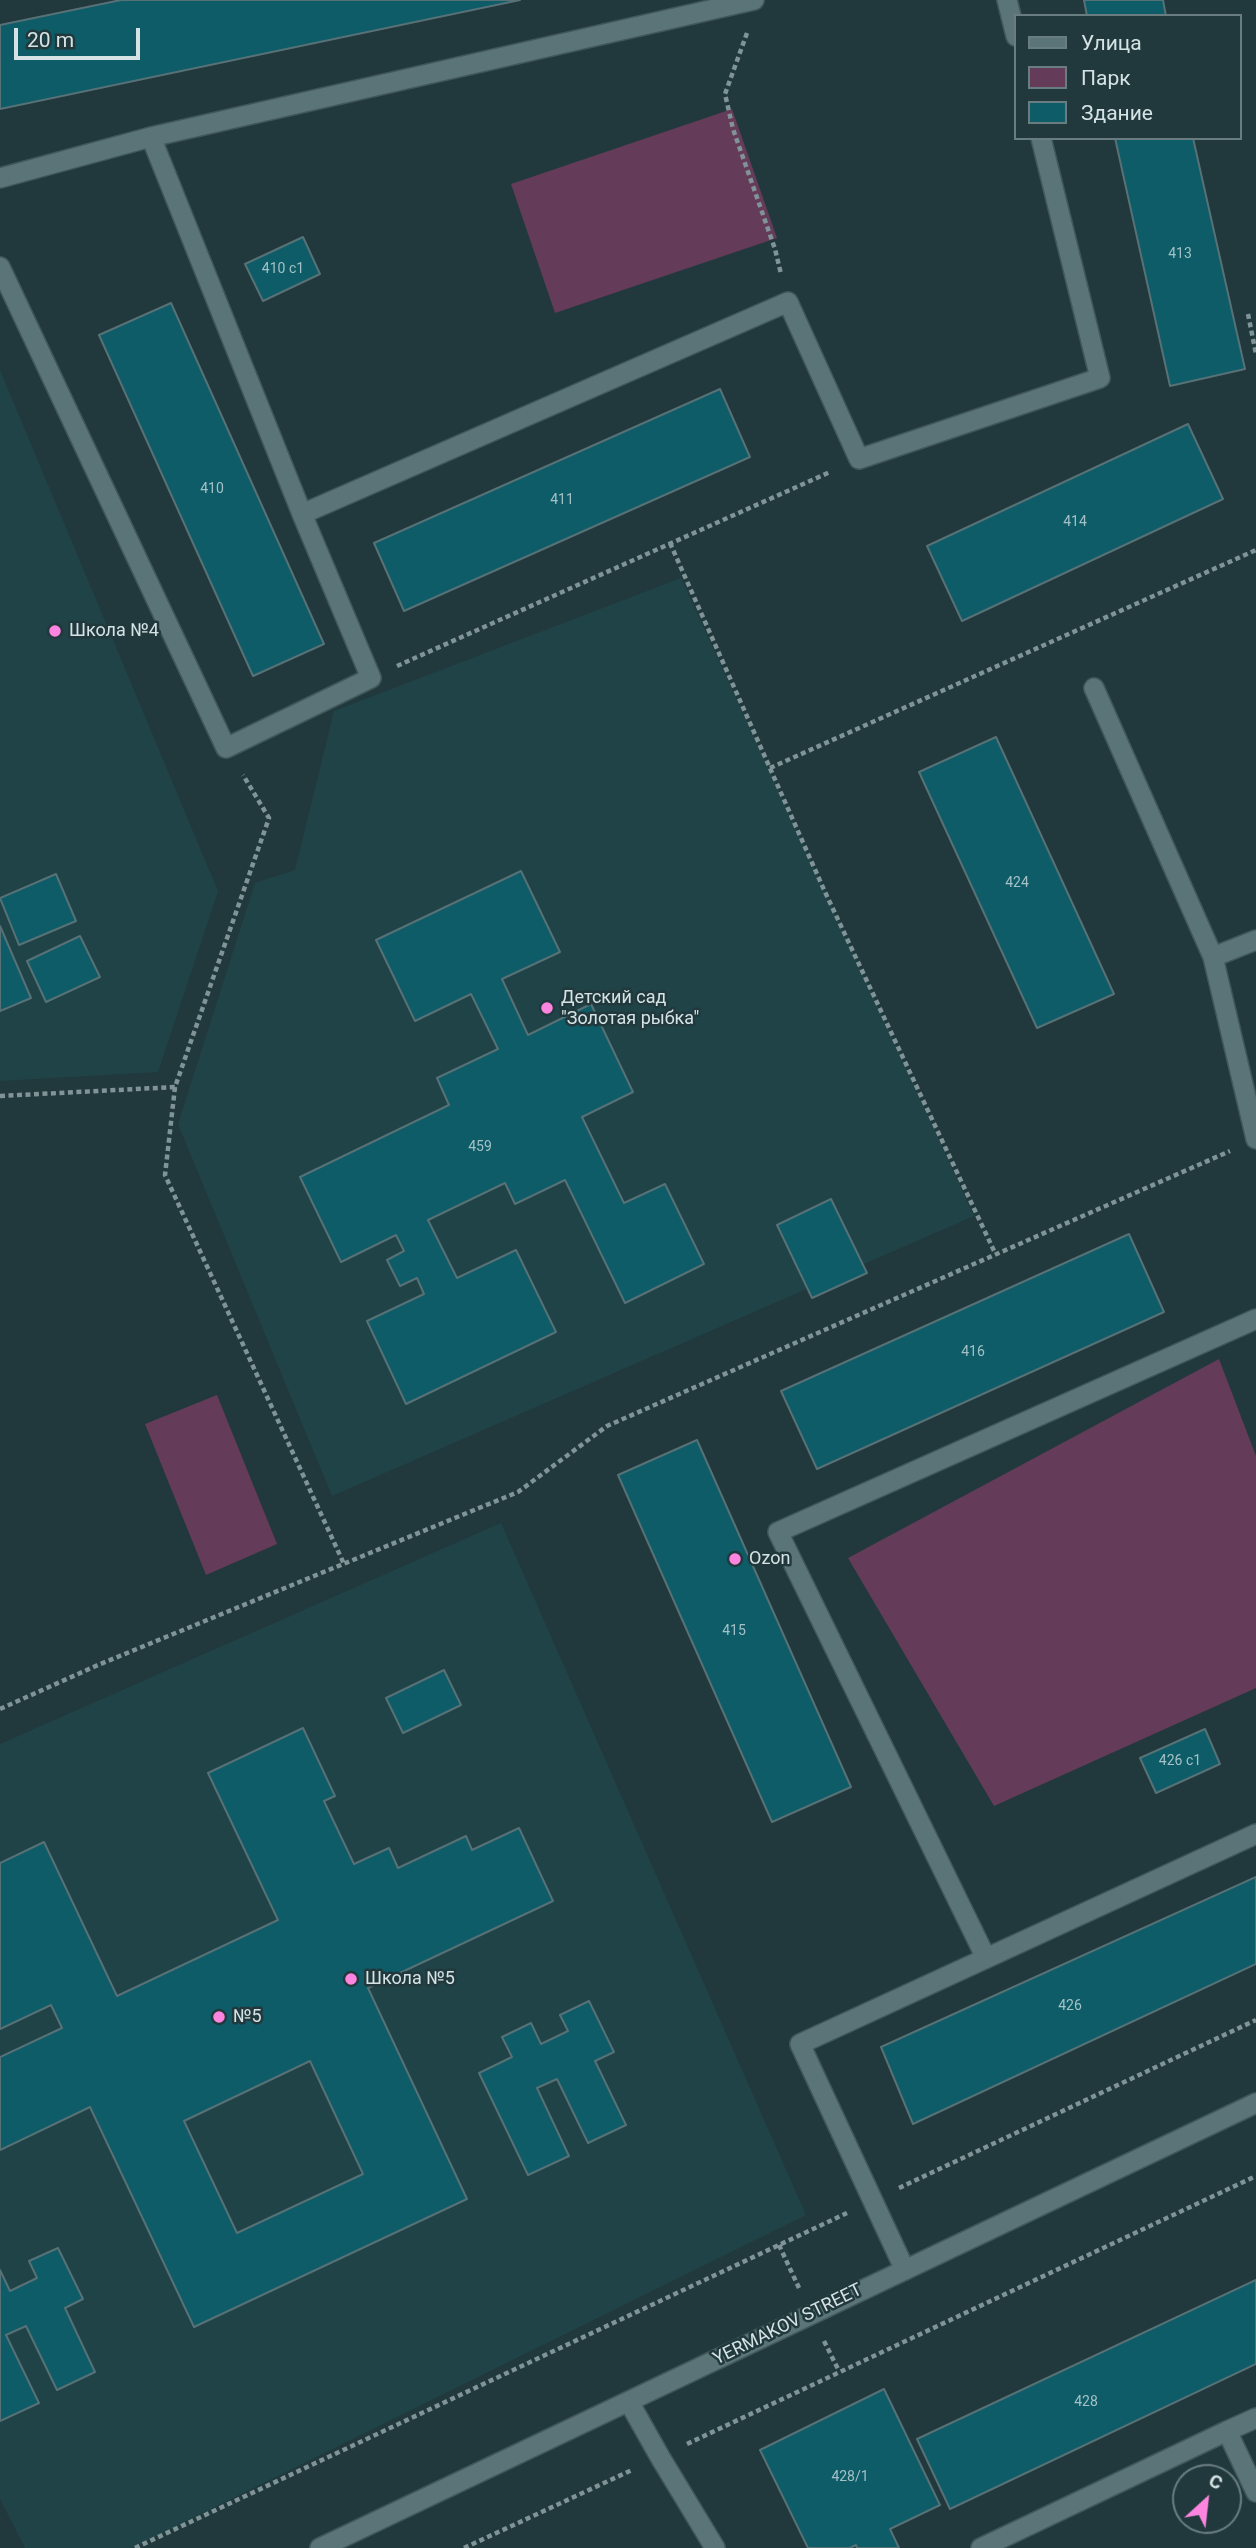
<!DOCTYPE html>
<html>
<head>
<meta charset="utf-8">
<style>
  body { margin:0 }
  #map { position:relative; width:1256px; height:2548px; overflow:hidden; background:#21393d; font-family:Roboto,sans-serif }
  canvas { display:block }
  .legend { position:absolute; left:1014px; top:14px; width:228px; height:126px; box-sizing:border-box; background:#21393d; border:2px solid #697d80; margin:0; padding:9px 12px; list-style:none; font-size:21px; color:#d5e3e5 }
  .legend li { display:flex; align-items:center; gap:14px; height:35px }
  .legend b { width:35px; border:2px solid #697d80 }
  .north { position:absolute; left:1172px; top:2464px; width:70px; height:70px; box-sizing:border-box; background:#21393d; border:2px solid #697d80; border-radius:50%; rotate:27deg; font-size:19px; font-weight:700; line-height:28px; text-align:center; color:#d5e3e5 }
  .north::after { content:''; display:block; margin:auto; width:24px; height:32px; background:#fe85df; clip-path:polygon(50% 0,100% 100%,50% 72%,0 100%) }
  .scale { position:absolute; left:14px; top:28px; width:126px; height:32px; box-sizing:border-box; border:4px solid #d5e3e5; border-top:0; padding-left:9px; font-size:21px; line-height:24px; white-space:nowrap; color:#d5e3e5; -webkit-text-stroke:5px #21393d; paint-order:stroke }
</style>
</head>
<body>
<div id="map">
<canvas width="1256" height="2548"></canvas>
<ul class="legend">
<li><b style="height:9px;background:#5a7478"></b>Улица</li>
<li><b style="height:19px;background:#643b59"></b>Парк</li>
<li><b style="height:19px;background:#0d5c67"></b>Здание</li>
</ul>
<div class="north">С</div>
<div class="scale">20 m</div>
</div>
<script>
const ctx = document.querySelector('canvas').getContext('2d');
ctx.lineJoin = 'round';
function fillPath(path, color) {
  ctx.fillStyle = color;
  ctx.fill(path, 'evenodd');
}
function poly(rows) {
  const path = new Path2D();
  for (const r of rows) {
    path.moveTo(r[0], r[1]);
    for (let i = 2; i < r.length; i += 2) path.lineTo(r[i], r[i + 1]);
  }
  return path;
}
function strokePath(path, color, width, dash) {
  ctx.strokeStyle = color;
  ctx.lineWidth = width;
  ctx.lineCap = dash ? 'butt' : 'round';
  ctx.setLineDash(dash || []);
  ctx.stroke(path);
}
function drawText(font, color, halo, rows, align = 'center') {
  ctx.font = font + ' Roboto,sans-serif';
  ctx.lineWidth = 5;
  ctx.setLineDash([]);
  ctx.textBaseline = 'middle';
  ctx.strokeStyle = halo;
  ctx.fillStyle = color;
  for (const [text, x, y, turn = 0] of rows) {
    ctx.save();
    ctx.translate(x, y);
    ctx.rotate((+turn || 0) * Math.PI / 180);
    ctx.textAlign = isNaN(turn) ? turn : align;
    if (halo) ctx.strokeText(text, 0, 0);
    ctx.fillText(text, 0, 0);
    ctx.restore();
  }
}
fillPath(poly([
  [0,370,218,891,158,1072,0,1081],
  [681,578,974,1216,332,1496,178,1124,255,883,295,870,334,711],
  [501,1523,806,2215,132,2548,25,2548,0,2499,0,1744]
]), '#204348');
fillPath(poly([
  [732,109,777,238,555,313,511,184],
  [1219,1359,1256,1456,1256,1688,994,1806,848,1558],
  [217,1395,277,1544,206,1575,145,1424]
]), '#643b59');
const building = poly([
  [121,0,520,0,0,109,0,25,121,0],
  [1084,0,1163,0,1166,16,1087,16,1084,0],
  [1115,138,1193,138,1245,369,1170,386,1115,138],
  [303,237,320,274,263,301,245,264,303,237],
  [171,303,324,644,253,676,99,335,171,303],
  [720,389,750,457,404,611,374,543,720,389],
  [1188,424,1223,499,962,621,927,546,1188,424],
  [996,737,1114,994,1037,1028,919,772,996,737],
  [521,871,560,952,502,979,528,1035,591,1004,633,1092,582,1117,624,1203,665,1184,704,1264,625,1303,565,1180,515,1204,505,1183,428,1220,457,1278,516,1250,556,1332,406,1404,367,1321,424,1294,417,1278,400,1286,387,1260,404,1251,396,1235,341,1262,300,1177,449,1105,437,1078,498,1049,471,994,415,1021,376,940,521,871],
  [56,874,76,921,19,945,0,898,56,874],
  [0,926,31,998,0,1011,0,926],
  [80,936,100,977,46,1002,27,961,80,936],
  [831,1199,867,1273,812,1298,777,1225,831,1199],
  [1129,1234,1164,1312,817,1469,781,1391,1129,1234],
  [697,1440,851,1787,772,1822,618,1475,697,1440],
  [444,1670,461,1705,403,1733,386,1698,444,1670],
  [303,1728,335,1796,324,1801,354,1864,389,1848,398,1868,466,1836,472,1850,519,1828,553,1901,368,1988,467,2199,194,2327,90,2107,0,2150,0,2057,62,2028,51,2005,0,2029,0,1863,44,1842,117,1996,278,1920,208,1773,303,1728],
  [310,2061,363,2174,237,2233,184,2121,310,2061],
  [1205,1729,1220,1764,1156,1793,1140,1758,1205,1729],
  [1256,1877,1256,1964,913,2124,881,2047,1256,1877],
  [589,2001,614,2052,595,2061,626,2125,588,2143,557,2079,537,2088,569,2156,528,2175,479,2073,512,2057,502,2037,531,2023,541,2044,568,2031,560,2015,589,2001],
  [58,2248,83,2299,65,2308,95,2372,57,2390,26,2326,6,2335,39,2403,0,2421,0,2270,10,2291,37,2278,29,2261,58,2248],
  [1256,2280,1256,2364,950,2509,917,2439,1256,2280],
  [884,2389,940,2505,890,2529,899,2548,857,2548,856,2545,850,2548,808,2548,760,2450,884,2389]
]);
fillPath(building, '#0d5c67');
strokePath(building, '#577176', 2);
const service = poly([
  [1007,0,1016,36],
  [151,137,754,0],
  [0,178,151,137,302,514,788,302,859,459,1100,378,1041,138],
  [0,267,226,748,371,678,302,514],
  [1094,688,1213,957,1256,940],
  [1213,957,1256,1139],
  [986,1958,778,1532,1256,1319],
  [905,2270,800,2044,1256,1834]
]);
const minor = poly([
  [629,2402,660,2457,715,2548],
  [1227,2431,1256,2418],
  [981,2548,1227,2431,1256,2492]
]);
const tertiary = poly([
  [320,2548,1256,2103]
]);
strokePath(service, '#41575a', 22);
strokePath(minor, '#41575a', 22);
strokePath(tertiary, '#41575a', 22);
strokePath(poly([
  [747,33,725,94,733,129,775,249,781,274],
  [1248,314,1256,354],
  [670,543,825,892,995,1253],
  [397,666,830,472],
  [770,768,1256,550],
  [175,1087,165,1175,344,1564],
  [0,1096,175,1087,269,818,243,775],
  [0,1709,98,1665,518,1492,607,1426,1230,1151],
  [899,2188,1256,2020],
  [779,2245,799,2288],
  [824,2341,839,2371],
  [687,2444,1256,2176],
  [135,2548,847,2213],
  [464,2548,632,2470]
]), '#809396', 4.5, [5, 3.5]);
strokePath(service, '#5a7478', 19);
strokePath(minor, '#5a7478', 19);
strokePath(tertiary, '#5a7478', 19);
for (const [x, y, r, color] of [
  [55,631,7,"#fe85df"],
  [547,1008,7,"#fe85df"],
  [735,1559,7,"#fe85df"],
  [351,1979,7,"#fe85df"],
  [219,2017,7,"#fe85df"]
]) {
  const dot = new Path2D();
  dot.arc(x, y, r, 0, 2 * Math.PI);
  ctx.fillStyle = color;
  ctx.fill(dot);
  strokePath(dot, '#21393d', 2.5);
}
drawText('14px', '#a3c1c6', null, [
  ["413",1180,254],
  ["410 с1",283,269],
  ["410",212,489],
  ["411",562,500],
  ["414",1075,522],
  ["424",1017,883],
  ["459",480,1147],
  ["416",973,1352],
  ["415",734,1631],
  ["426 с1",1180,1761],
  ["426",1070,2006],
  ["428",1086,2402],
  ["428/1",850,2477]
]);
drawText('18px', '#d5e3e5', '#21393d', [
  ["Школа №4",69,631],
  ["Детский сад",561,998],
  ["\"Золотая рыбка\"",561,1019],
  ["Ozon",749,1559],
  ["Школа №5",365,1979],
  ["№5",233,2017]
], 'left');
drawText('18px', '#d5e3e5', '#21393d', [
  ["YERMAKOV STREET",788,2325,-26]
]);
</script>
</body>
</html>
